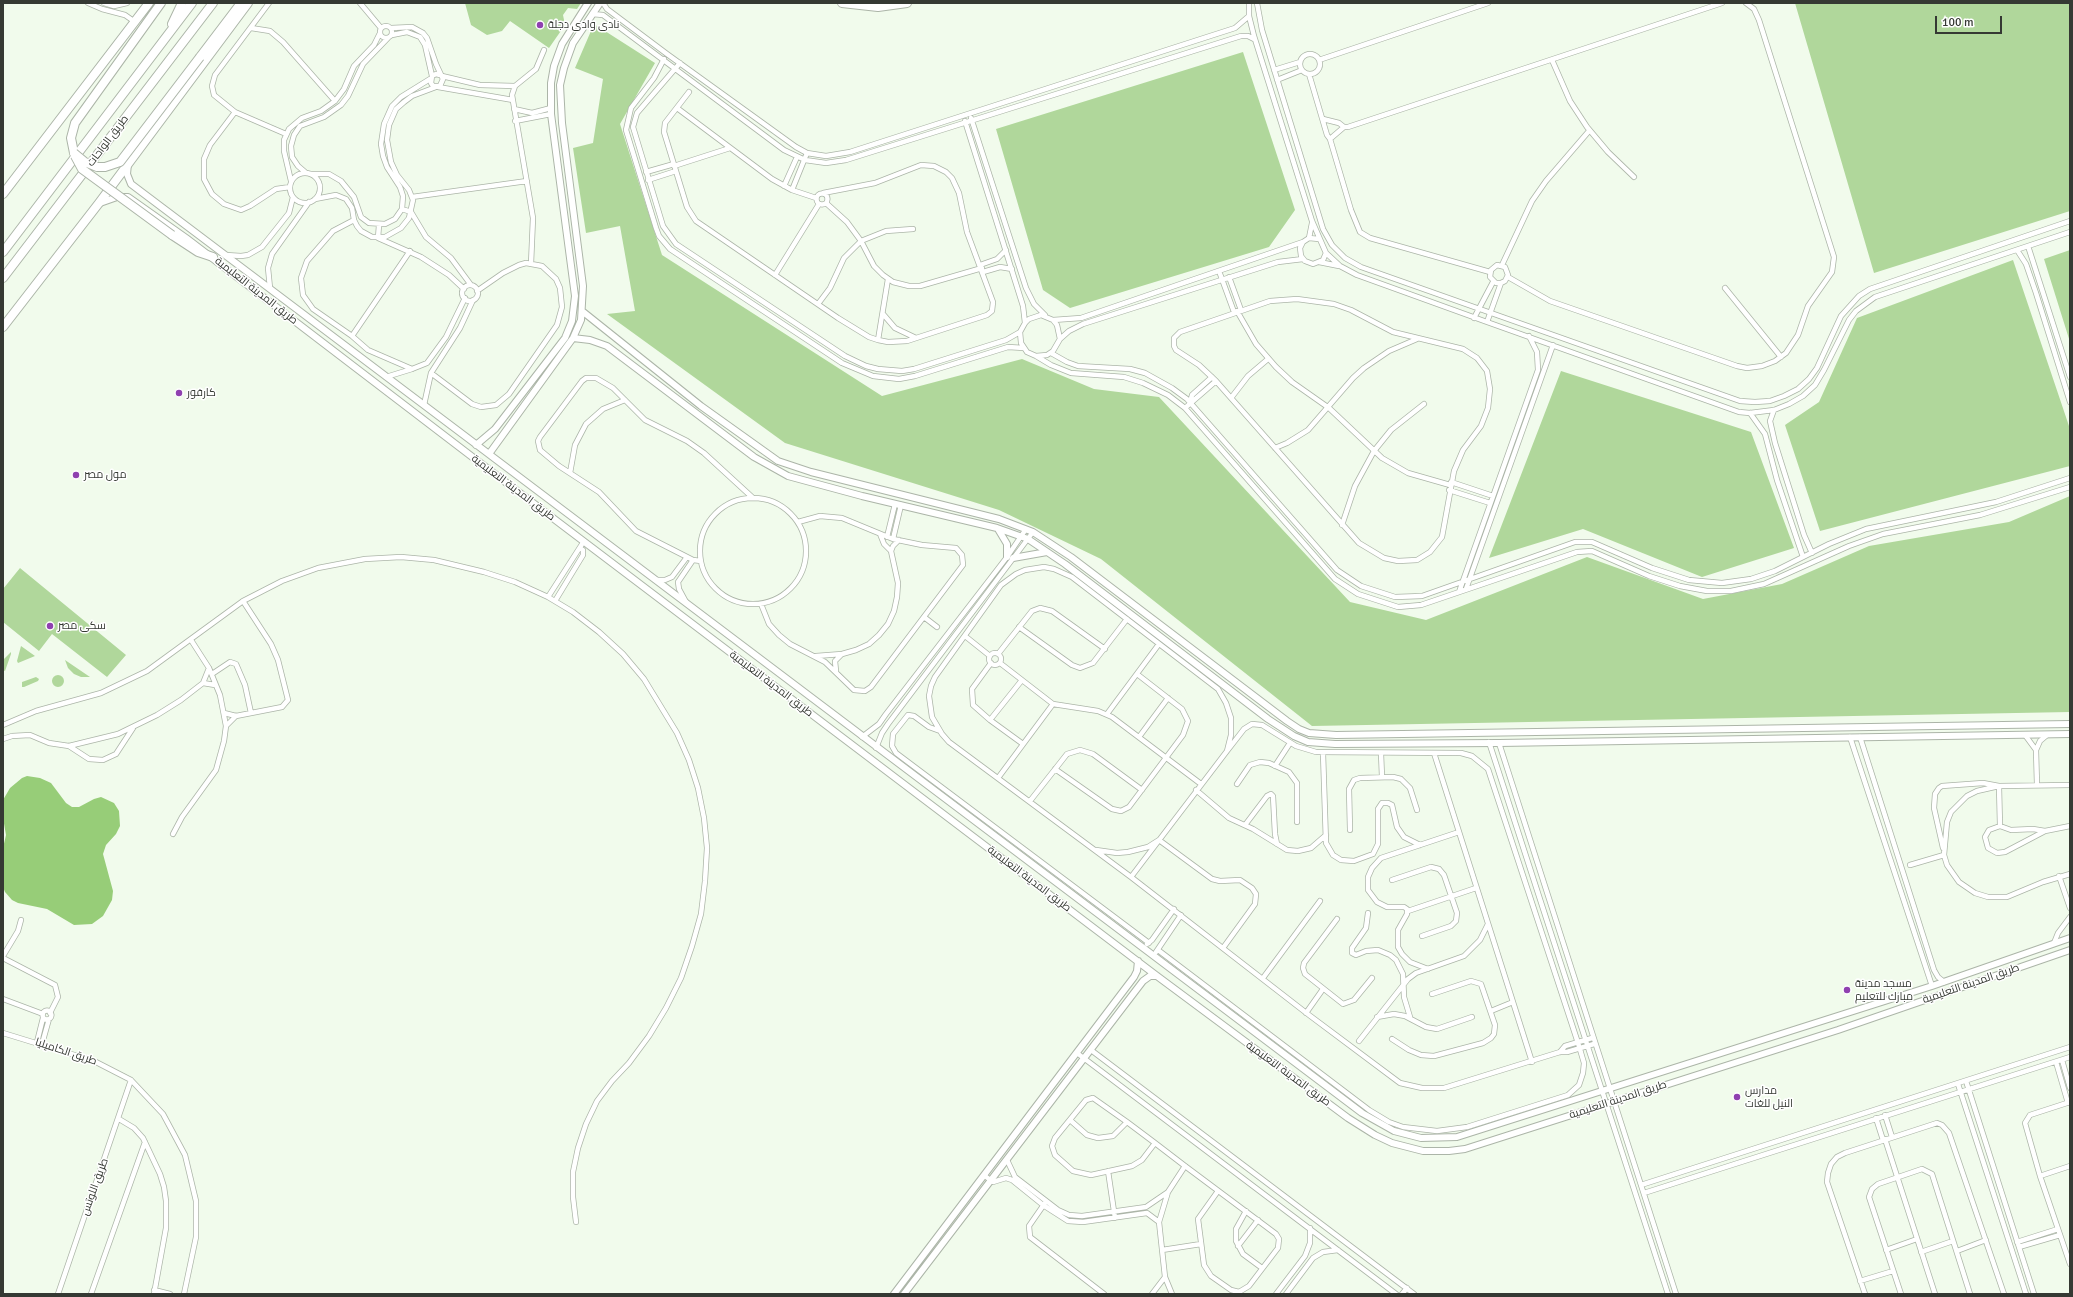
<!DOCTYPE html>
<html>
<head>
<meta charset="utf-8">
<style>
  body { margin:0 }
  #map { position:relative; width:2073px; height:1297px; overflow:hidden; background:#f1fbec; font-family:Signika,sans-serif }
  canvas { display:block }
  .frame { position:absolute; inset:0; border:4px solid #353933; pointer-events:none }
  .scale { position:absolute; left:1935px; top:16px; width:67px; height:18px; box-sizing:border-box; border:2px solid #353933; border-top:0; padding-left:5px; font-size:12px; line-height:14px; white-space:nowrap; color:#353933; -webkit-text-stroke:3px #fff; paint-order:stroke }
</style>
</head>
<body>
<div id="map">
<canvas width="2073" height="1297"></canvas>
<div class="frame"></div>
<div class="scale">100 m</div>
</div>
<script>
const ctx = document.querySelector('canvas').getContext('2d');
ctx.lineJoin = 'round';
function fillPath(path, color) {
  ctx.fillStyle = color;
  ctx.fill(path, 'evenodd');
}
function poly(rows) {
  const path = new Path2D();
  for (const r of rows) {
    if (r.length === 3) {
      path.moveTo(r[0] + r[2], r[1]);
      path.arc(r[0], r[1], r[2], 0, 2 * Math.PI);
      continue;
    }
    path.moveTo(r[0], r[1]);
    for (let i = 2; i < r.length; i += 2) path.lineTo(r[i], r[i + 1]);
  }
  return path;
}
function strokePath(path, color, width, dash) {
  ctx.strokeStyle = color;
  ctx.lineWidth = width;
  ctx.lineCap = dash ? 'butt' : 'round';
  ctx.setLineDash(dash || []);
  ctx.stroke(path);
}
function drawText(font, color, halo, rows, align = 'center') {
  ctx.font = font + ' Signika,Cairo,sans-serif';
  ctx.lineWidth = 3;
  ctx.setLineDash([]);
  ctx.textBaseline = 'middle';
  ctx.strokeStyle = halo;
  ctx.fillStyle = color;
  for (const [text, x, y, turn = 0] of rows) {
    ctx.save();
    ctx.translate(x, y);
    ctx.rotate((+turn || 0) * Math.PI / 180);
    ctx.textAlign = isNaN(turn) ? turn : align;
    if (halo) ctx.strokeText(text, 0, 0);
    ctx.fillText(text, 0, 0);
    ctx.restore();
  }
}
fillPath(poly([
  [465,3,581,3,577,9,568,8,563,15,565,25,549,48,510,21,502,31,487,35,471,25],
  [1795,3,2070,3,2070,211,1874,273],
  [594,24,655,63,620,124,662,255,882,396,1022,359,1094,389,1159,397,1350,602,1426,620,1587,557,1703,599,1782,584,1869,546,2009,522,2070,496,2070,712,1312,726,1101,559,999,510,785,443,607,314,635,311,620,226,586,233,573,148,593,143,603,79,575,68],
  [1243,52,1295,210,1269,247,1070,308,1043,290,996,129],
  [2070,250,2070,342,2044,259],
  [2013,260,2070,429,2070,466,1820,531,1785,425,1819,402,1857,318],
  [1561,371,1751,432,1794,548,1702,577,1583,529,1489,558],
  [20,568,126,655,107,677,52,634,39,651,3,622,3,589],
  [21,646,35,656,18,663,17,661],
  [11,652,11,654,5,671,3,670,3,660],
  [65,660,90,677,81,677,74,674,68,668],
  [58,681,6],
  [36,677,39,679,38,681,24,687,22,687,22,682]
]), '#b0d79b');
fillPath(poly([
  [27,776,40,778,51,783,66,803,72,807,79,807,94,799,101,797,114,803,119,811,120,826,116,834,106,845,103,854,113,891,112,900,103,916,92,924,74,925,47,909,18,903,12,900,5,892,3,887,3,848,6,835,3,818,3,800,10,788,22,778]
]), '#97cd78');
const minor = poly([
  [88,3,102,9,125,15,135,22],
  [104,3,114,6,127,3],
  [269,3,215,75,212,86,214,95,235,112,286,134],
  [360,3,381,28],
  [603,3,607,9,667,54,796,147,807,153,826,156,850,152,1235,28,1249,16],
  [1249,3,1249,16,1254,36,1312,221,1326,253,1340,266,1357,275,1487,322,1739,412,1750,413,1774,410,1789,404,1803,396,1815,385,1824,370,1849,320,1856,311,1875,297,2070,232],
  [1257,3,1262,30,1323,229,1332,245,1345,258,1361,267,1740,401,1755,402,1770,401,1784,396,1798,389,1809,379,1817,368,1841,316,1859,296,1870,289,2070,221],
  [592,14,603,15,784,150,805,160,826,163,846,160,1241,36,1248,36,1254,39],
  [386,32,6],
  [251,28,270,31,283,42,335,101],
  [391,28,412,27,423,33,427,38,436,64,443,79,440,86,433,86,431,83,432,76,436,74,440,75],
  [392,35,407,32,420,37,425,45,432,76],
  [1310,64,10],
  [664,59,654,78,631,108,626,130,656,228,659,236,670,249,842,363,873,376,899,379,915,376,1008,347,1024,348],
  [1319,60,1488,3],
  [1552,60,1570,101,1587,127,1608,152,1634,177],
  [680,63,637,113,633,127,663,226,676,244,845,356,866,366,878,369,902,371,914,369,1006,340,1020,332],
  [1274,70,1300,62],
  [1309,74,1327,135,1330,139],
  [442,76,480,85,515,86],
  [1277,80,1302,70],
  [438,87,513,100],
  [689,92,665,123,664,132,687,207,696,221,838,318,869,337,878,340,888,342,907,341,987,315,992,311,993,302,967,232,959,193,952,178,946,172,934,166,921,165,875,183,823,193],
  [677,108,772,179,792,190,816,198],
  [514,109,532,113,551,108],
  [235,112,210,145,204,159,204,179,212,194,224,204,241,210,250,206,276,189,290,187],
  [971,118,1026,288,1034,304,1045,315],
  [1323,119,1339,123,1344,127,1348,127,1722,3],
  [515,121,551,114],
  [965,121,1023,306,1025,323],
  [1344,127,1330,139,1351,210,1360,232,1370,238,1490,272],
  [674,166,730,148],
  [305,172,298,166,292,157,291,146,294,135,300,126,324,117,341,105,348,96,363,64,388,38],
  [646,172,674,164],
  [305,188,15],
  [311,174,329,174,341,181,354,197,361,217,369,223,385,224,395,219,402,209,403,196,400,187,387,167,383,156,381,144,384,124,392,106,401,97,430,79],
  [648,180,676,171],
  [291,181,284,151,284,140,289,129,302,118,321,111,335,101,344,89,354,66,374,45,380,33],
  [784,186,797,157],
  [792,190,807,153],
  [822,199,5.5],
  [412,197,527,181],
  [315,199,336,195,346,199,352,208,354,220,357,226,361,231,372,237,385,237,401,228,409,218,413,200,409,190,397,175,391,162,387,140,389,125,396,109,404,102,412,96,436,87],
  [826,203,847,222,861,241,874,266,883,275,893,282,909,286,920,286,982,268],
  [402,209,411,212,426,237,451,258,471,285],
  [354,220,333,231,307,261,301,278,303,295,313,309,352,336,368,350,412,369],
  [379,225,378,238,421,257,449,275,464,289],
  [1309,238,1312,223],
  [1319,239,1309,238,1303,242,1300,248,1301,256,1305,261,1313,264,1323,260,1326,253],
  [2028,246,2070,377],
  [2017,250,2026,264,2036,293,2070,402],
  [226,255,241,256,248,255,262,247,289,213,293,197],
  [1319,262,1339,266],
  [531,264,533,218,512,95,515,86,536,69,544,50],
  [980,265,997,259,1006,250],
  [1502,265,1532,201,1546,181,1589,131],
  [1219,271,1234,312],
  [983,272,1000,267,1012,269],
  [775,275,819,204],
  [1229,277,1241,310],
  [1508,277,1550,301,1737,366,1747,368,1762,366,1775,361,1786,353,1798,335,1808,306,1832,272,1834,257,1759,20,1754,9,1746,3],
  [470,293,8],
  [270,288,268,268,272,254,309,202],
  [1725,288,1781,357],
  [1297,299,1334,304,1351,310,1393,332,1463,349,1477,358,1487,371,1490,389,1488,408,1481,426,1463,450,1454,471,1442,537,1430,552,1417,560,1398,561,1384,558,1359,543,1216,381,1199,365,1176,350,1174,346,1174,338,1180,332,1270,301,1297,299],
  [818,304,830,288,844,258,861,241,886,231,913,229],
  [1237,311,1256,344,1276,367,1292,382,1329,408,1382,458,1408,473,1450,485],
  [883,314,895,328,916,338],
  [1474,318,1493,282],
  [1053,320,1081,318,1303,242],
  [1487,322,1501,283,1505,281,1508,275,1505,267,1497,265,1491,270,1490,277,1496,283,1501,283],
  [352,336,410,251],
  [1060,339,1057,325,1053,320,1041,315,1029,319,1025,323,1020,332,1021,343,1027,352,1036,356,1047,355,1053,351,1060,339,1069,331,1083,324,1278,262,1303,259],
  [878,340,888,279],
  [1051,353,1067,362,1078,366,1130,369,1145,373,1172,388,1187,399,1337,570,1361,586,1395,597,1422,596,1575,542,1592,542,1652,568,1689,580,1722,583,1751,579,1775,571,1829,544,1866,529,1996,502,2070,478],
  [1036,356,1051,365,1071,373,1124,377,1143,383,1168,395,1185,408,1335,579,1358,594,1398,607,1421,605,1577,552,1592,551,1649,576,1680,586,1707,591,1731,591,1764,584,1849,546,1883,534,1980,515,2070,487],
  [431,373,472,404,481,407,496,405,509,394,557,325,562,307,560,288,556,279,542,266,526,263,519,265,503,273,477,291],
  [386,377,412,369,427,363,446,337,465,298],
  [1231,398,1248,376,1268,359],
  [1190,403,1192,395,1212,377],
  [424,405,431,373,460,328,473,300],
  [1185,408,1216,381],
  [1774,410,1770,421,1775,443,1804,535,1812,553],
  [1750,413,1765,434,1777,480,1803,557],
  [1275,448,1287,443,1308,430,1353,378,1364,368,1389,351,1417,339],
  [570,473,575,445,586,424,603,409,625,400],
  [1451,482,1493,496],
  [1449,490,1490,503],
  [753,551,53],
  [1342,525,1355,486,1374,451,1391,430,1424,404],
  [880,534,884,544,891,551],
  [887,537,895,504],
  [893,539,901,505],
  [701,561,693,560,636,531,599,492,559,466,540,450,538,441,540,437,582,381,586,378,596,378,613,388,645,420,687,441,704,453,753,498],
  [655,580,665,580,672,577,687,557],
  [1466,589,1553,345],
  [1459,592,1538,370,1537,352,1529,336],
  [548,597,584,541],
  [555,601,583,555,583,550,580,548],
  [686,602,679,589,678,582,693,560],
  [761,604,769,624,779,635,790,644,825,662,854,690,865,691,871,687,963,565,962,555,956,548,922,545,893,539,842,518,820,516,798,522],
  [924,617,937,627],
  [1019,627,1072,665,1080,668,1093,663,1127,619],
  [965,636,990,656],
  [995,659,6],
  [998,654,1032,611,1040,608,1052,611,1105,649],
  [816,656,842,654,856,650,869,644,879,635,888,624,894,611,897,597,898,583,891,551,893,546,899,540],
  [991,663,972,689,973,705,990,720,1023,744],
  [1000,663,1053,704,1098,711,1112,717,1201,784],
  [836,671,835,661,841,655],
  [212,674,230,662,236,664,245,685,251,713],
  [203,683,215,685],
  [224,713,236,716,282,707,288,700,278,660,271,644,243,601],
  [1107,714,1159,644],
  [990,720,1022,680],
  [3,725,36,711,101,693,147,671,243,601,282,581,318,568,365,559,401,557,434,560,484,572,515,582,548,597,573,612,599,632,623,654,644,679,677,733,689,760,698,788,704,818,707,848,705,881,701,914,692,946,681,978,666,1008,649,1036,629,1063,612,1081,597,1101,586,1124,578,1148,573,1172,573,1197,576,1222],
  [226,726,236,716],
  [940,731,929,727,914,716,908,715,893,734,892,746,896,753,1149,943],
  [2025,735,2036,750,2037,785],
  [862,737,879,724,886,714,1007,557,1026,529],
  [1139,737,1168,698],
  [1850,737,1932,986],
  [1860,737,1934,970,1938,977,1944,982],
  [3,739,12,736,30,735,49,743,69,746,118,734,157,715,181,700,203,683,209,668],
  [1489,742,1668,1294],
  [1499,743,1676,1294],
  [69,746,89,759,103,760,116,754,133,728],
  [876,748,882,733,888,724,1033,532],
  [2036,750,2040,741,2047,735],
  [1227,751,1231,735,1231,718,1226,703,1218,689,1072,577,1054,569,1044,567,1025,570,1016,574,1001,585,935,677,931,686,929,696,932,717,942,734,949,742,1131,877,1309,1015,1400,1083,1422,1088,1444,1088,1560,1052,1567,1052,1594,1044],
  [1323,753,1326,843,1333,855,1341,860,1354,861,1373,854,1378,844,1378,809,1382,803,1388,803,1392,805,1397,827,1404,837,1420,845],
  [1381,753,1382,777],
  [1434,753,1532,1062],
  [1275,766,1290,743],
  [1055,769,1112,809,1121,811,1129,807,1183,735,1188,721,1182,709,1137,674],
  [998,778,1053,704],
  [1237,784,1250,765,1260,762,1269,763,1289,772,1297,783,1297,822],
  [2070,785,1999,786,1977,791,1967,796,1951,812,1947,822,1944,855,1947,865,1959,882,1975,893,1988,897,2007,897,2043,882,2070,874],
  [1196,790,1229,818,1253,829,1287,850,1298,851,1311,848,1326,835],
  [1030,801,1067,754,1080,750,1093,754,1142,790],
  [1245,825,1267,796,1271,794,1273,796,1275,834,1277,844],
  [2000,826,2011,830,2033,829,2045,831,2005,852,1997,853,1988,848,1985,837,1989,830,2000,826],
  [1350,830,1349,789,1354,780,1360,778,1393,777,1401,779,1410,788,1417,810],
  [2045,831,2070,826],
  [173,834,182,817,216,770,224,741,226,726,220,695,209,668,191,640],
  [1943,848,1934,808,1935,794,1939,788,1942,786,1983,783,1999,786,2000,826],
  [1096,850,1117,853,1128,852,1148,847,1159,840,1212,879,1220,881,1240,880,1252,888,1256,894,1255,904,1223,948],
  [1910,865,1944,855],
  [2059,876,2070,908],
  [1131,877,1227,751,1244,729,1252,724,1262,725,1296,746,1316,752,1461,753,1472,756,1488,769,1579,1046,1584,1063,1583,1073,1579,1085,1568,1095,1467,1127,1437,1131,1403,1127,1389,1122,1369,1110,1158,950],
  [1392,880,1431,867,1439,869,1444,875,1457,913,1456,921,1451,926,1422,936],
  [1408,911,1476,888],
  [1368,913,1366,928,1352,948,1352,953,1356,955,1366,951,1378,950,1390,955,1396,960,1403,974,1404,997,1410,1017],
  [1337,919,1304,963,1303,968,1305,974,1343,1004,1354,1000,1372,978],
  [2054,943,2058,933,2070,917],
  [1147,944,1152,940,1174,909],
  [1156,952,1181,915],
  [3,956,18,931,21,920],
  [3,958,55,985,58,997,50,1013],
  [1428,969,1410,962,1402,954,1398,947,1398,930,1407,914,1407,909,1404,907,1387,907,1377,902,1368,890,1368,877,1372,868,1381,858,1459,832],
  [1263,978,1320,901],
  [3,999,43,1014],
  [47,1015,4.5],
  [1491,1011,1513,1002],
  [1306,1013,1323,989],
  [1377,1017,1394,1014,1405,1016,1426,1027,1437,1029,1472,1017],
  [3,1033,94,1061,131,1080,163,1114,185,1155,196,1201,196,1237,184,1294],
  [1392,1039,1409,1050,1421,1055,1434,1056,1483,1043,1491,1038,1494,1034,1495,1025,1481,984,1471,981,1432,994],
  [1359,1041,1408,979,1416,973,1464,956,1480,940,1488,924],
  [37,1042,43,1018],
  [42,1044,49,1019],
  [1091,1050,1414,1294],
  [1560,1052,1565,1046,1592,1038],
  [1077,1053,1396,1294],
  [2062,1060,2070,1088],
  [2056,1062,2068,1103],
  [1966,1081,2034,1294],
  [1958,1084,2026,1294],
  [2070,1102,2030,1115,2025,1123,2040,1176,2070,1264],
  [1885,1115,1892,1137],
  [1876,1118,1883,1140],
  [119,1119,134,1128,143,1138,160,1174,164,1187,166,1201,166,1228,154,1294],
  [1070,1120,1087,1135,1098,1138,1113,1136,1127,1122],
  [1885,1139,1935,1294],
  [1155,1143,1142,1160,1132,1166,1091,1175,1073,1171,1055,1155,1052,1146,1055,1138,1086,1100,1093,1098,1127,1122,1155,1143,1185,1166,1264,1225,1276,1234,1279,1239,1278,1248,1249,1286,1239,1292,1231,1290,1211,1276,1204,1265,1198,1219,1218,1191],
  [1007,1160,1015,1177,1058,1210,1069,1215,1082,1216,1146,1207,1168,1192],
  [1108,1171,1115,1218],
  [985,1176,993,1182,1006,1178,1012,1180,1043,1205,1068,1221,1083,1222,1147,1213,1159,1222],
  [2040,1176,2070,1166],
  [1641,1185,2070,1047],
  [1644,1193,2070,1057],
  [1045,1203,1029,1226,1030,1237,1104,1294],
  [1246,1211,1236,1229,1236,1241,1243,1254,1262,1268],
  [2017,1242,2058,1229],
  [1238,1246,1258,1220],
  [2019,1247,2060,1235],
  [1162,1250,1201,1244],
  [1886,1250,1917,1239],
  [1957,1251,1986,1240],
  [1921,1252,1953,1241],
  [1860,1281,1893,1271],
  [154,1290,170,1294],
  [58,1294,131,1080],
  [91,1294,145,1142],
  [1152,1294,1165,1277],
  [1172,1294,1165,1277,1159,1222,1168,1192,1185,1166],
  [1276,1294,1305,1256,1310,1243,1310,1228],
  [1286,1294,1313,1258,1323,1252,1338,1250],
  [1402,1294,1407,1288],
  [1865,1294,1827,1182,1828,1173,1831,1164,1837,1157,1845,1153,1937,1123,1942,1125,1949,1133,2004,1294],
  [1901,1294,1869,1197,1872,1189,1878,1184,1922,1169,1932,1174,1970,1294]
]);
const tertiary = poly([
  [128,164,127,174,131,184,192,230,1362,1113,1394,1131,1421,1138,1457,1137,1932,986,2070,938],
  [100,203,117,197,128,197,186,238,475,459,1157,976,1348,1118,1375,1135,1392,1143,1423,1151,1449,1151,1465,1149,1838,1030,2070,950],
  [582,311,701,406,778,461,811,472,999,519,1033,532,1071,557,1287,721,1299,729,1309,733,1336,735,2070,724],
  [573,338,590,340,607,346,754,457,788,476,862,496,997,528,1028,539,1065,564,1268,719,1294,736,1308,742,1335,744,1499,743,2070,734],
  [476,445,495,429,565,338,572,321,575,296,551,114,551,83,554,66,562,44,588,3],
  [489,454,573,338,581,320,583,286,562,123,560,85,564,68,573,43,600,3],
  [998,529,1007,544,1007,557],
  [1013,558,1047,552],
  [894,1294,1134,977,1137,971,1138,961],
  [904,1294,1143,981,1150,976,1157,976]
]);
const primary = poly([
  [842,3,878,7,907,3],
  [200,57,241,3],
  [74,153,71,138,75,123,161,3],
  [3,194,149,3],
  [172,235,198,252,213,257],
  [3,327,99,203,248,3]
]);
const trunk = poly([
  [172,24,182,3],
  [3,252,192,3],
  [3,278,213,3]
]);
strokePath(minor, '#acb5a8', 6);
strokePath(tertiary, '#acb5a8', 8);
strokePath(primary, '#acb5a8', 10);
strokePath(trunk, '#acb5a8', 10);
strokePath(minor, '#fff', 4.5);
strokePath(tertiary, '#fff', 6);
strokePath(primary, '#fff', 8);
strokePath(trunk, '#fff', 8);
const primaryBridge = poly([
  [74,153,85,162,97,167,105,167,120,162,200,57],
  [75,156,82,169,172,235]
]);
strokePath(primaryBridge, '#acb5a8', 10, []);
strokePath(primaryBridge, '#fff', 8);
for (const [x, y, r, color] of [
  [540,25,4,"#8f40b0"],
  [179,393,4,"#8f40b0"],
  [76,475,4,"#8f40b0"],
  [50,626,4,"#8f40b0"],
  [1847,990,4,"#8f40b0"],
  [1737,1097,4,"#8f40b0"]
]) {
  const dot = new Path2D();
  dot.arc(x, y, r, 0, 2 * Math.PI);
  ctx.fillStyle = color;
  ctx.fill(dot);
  strokePath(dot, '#fff', 1.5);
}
drawText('11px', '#353933', '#fff', [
  ["نادى وادى دجلة",548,25],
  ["كارفور",187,393],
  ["مول مصر",84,475],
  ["سكى مصر",58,626],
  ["مسجد مدينة",1855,984],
  ["مبارك للتعليم",1855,997],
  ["مدارس",1745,1091],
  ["النيل للغات",1745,1104]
], 'left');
drawText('11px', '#353933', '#fff', [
  ["طريق الواحات",108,141,-53],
  ["طريق المدينة التعليمية",256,291,38],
  ["طريق المدينة التعليمية",513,488,37],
  ["طريق المدينة التعليمية",771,684,37],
  ["طريق المدينة التعليمية",1029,879,37],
  ["طريق المدينة التعليمية",1971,984,-19],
  ["طريق الكاميليا",66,1052,18],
  ["طريق المدينة التعليمية",1288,1074,36],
  ["طريق المدينة التعليمية",1618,1100,-18],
  ["طريق اللوتس",95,1187,-70]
]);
</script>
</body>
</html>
